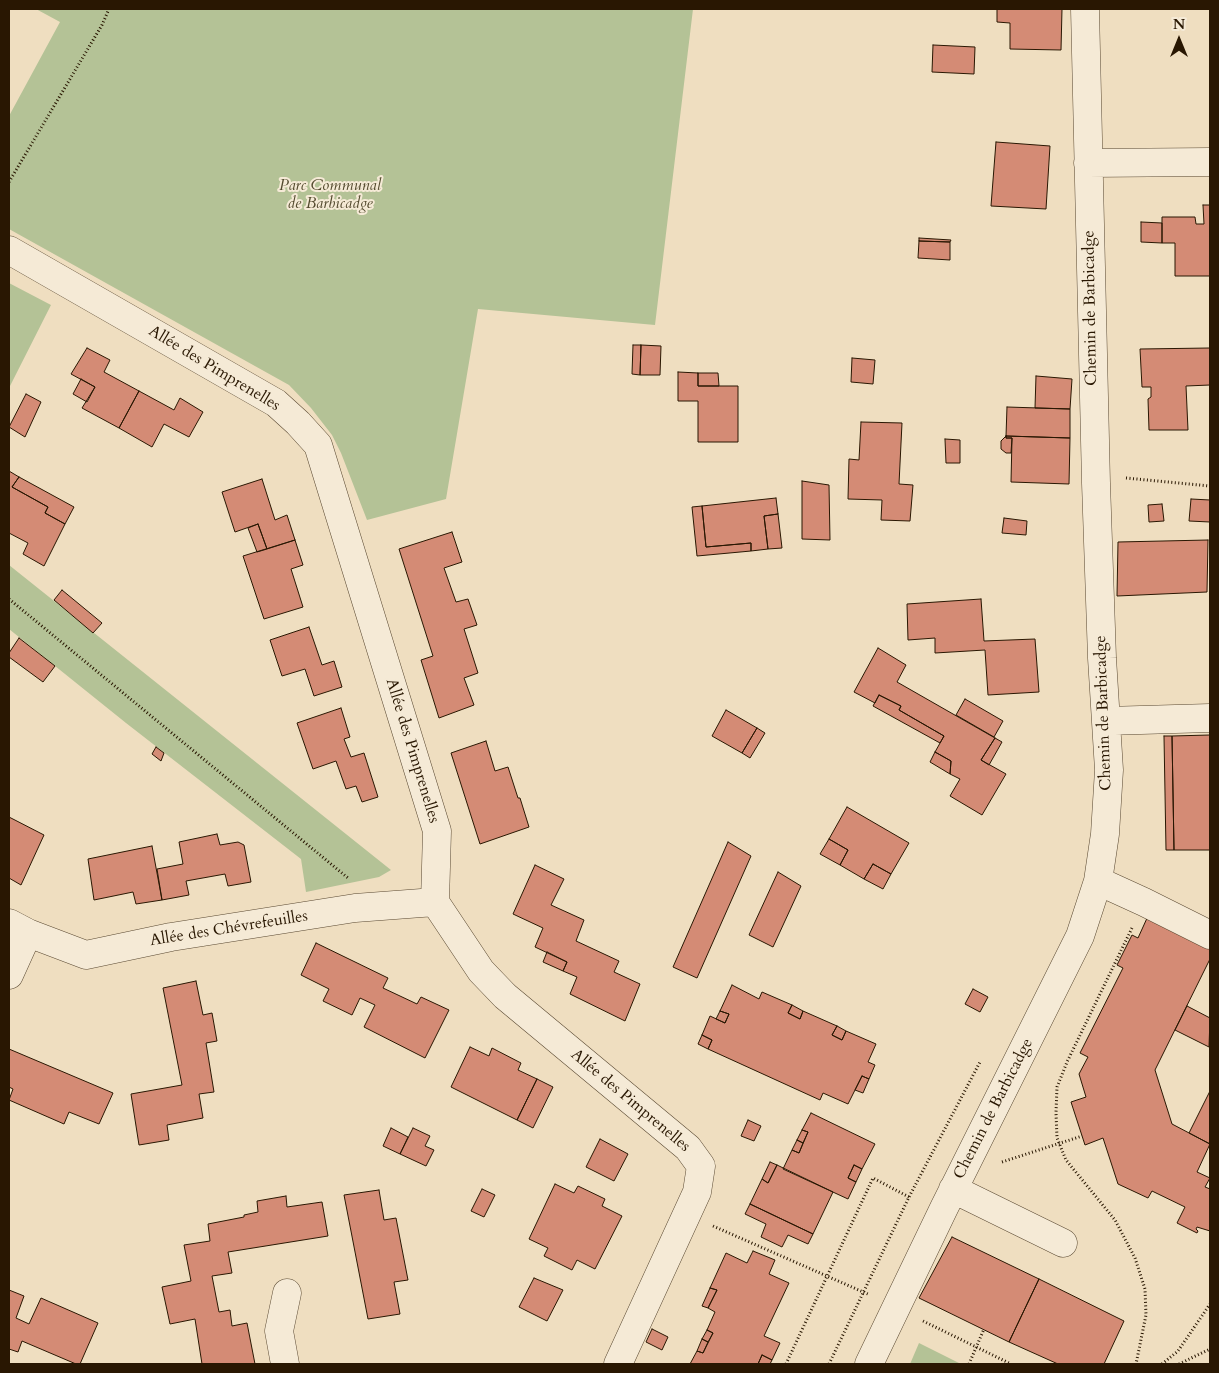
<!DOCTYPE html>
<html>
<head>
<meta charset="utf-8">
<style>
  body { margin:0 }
  #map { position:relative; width:1219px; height:1373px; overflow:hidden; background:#efdec0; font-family:Cardo,serif }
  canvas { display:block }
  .frame { position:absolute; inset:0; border:10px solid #291702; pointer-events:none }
  .north { position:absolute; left:1154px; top:15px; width:50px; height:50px; -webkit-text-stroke:4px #f5ead6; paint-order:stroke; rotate:0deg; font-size:14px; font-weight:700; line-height:20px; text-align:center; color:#291702 }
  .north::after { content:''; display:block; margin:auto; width:18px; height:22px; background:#291702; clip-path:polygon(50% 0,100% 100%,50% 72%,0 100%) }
</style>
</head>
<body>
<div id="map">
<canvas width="1219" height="1373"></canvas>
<div class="frame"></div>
<div class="north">N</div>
</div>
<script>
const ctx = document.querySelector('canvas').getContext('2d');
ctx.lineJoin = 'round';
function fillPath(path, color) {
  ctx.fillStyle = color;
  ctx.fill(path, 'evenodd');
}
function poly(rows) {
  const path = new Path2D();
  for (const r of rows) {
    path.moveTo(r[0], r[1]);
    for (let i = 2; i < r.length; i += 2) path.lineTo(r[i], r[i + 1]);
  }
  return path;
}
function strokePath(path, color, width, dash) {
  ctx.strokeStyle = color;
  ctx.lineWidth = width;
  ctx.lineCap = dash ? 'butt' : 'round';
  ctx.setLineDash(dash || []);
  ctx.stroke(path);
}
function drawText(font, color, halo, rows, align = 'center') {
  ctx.font = font + ' Cardo,serif';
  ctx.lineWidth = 4;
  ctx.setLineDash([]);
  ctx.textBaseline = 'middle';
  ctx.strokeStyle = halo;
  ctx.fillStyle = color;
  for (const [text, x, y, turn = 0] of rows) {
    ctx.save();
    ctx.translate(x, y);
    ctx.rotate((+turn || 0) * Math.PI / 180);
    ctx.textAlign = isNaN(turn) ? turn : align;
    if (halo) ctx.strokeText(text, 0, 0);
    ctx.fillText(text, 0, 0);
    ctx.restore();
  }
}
fillPath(poly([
  [36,9,693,9,655,325,478,309,446,499,367,520,341,453,332,435,311,408,289,385,9,229,9,116,60,22],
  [9,283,51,305,9,388],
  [9,565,391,870,379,877,306,892,301,859,126,723,9,629],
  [919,1343,959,1363,959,1364,910,1364]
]), '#b4c296');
const building = poly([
  [997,9,1062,9,1061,50,1010,49,1010,23,997,22,997,9],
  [933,45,975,47,974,74,932,72,933,45],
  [996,142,1050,146,1046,209,991,206,996,142],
  [1203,205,1210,205,1210,276,1175,276,1175,243,1162,243,1162,217,1195,217,1196,224,1204,224,1203,205],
  [1141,222,1162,223,1162,243,1141,242,1141,222],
  [919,238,951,240,950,242,919,241,919,238],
  [919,241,950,242,950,260,918,258,919,241],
  [633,345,641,345,640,375,632,374,633,345],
  [641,345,661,346,660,375,640,375,641,345],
  [87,348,110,360,104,372,139,391,119,428,82,408,95,387,71,374,87,348],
  [1210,348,1210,385,1186,386,1188,430,1149,430,1148,399,1151,397,1151,387,1142,387,1140,349,1210,348],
  [852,358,875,360,873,384,851,382,852,358],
  [678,372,698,373,698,386,738,386,738,442,698,442,698,401,678,401,678,372],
  [698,373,718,373,719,386,698,386,698,373],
  [1036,376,1072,379,1070,409,1035,408,1036,376],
  [81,379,95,387,87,402,73,394,81,379],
  [139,391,174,410,180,398,203,412,189,437,164,424,152,447,119,428,139,391],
  [26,394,41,402,25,437,9,427,26,394],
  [1007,407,1070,409,1070,438,1006,436,1007,407],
  [861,422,902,423,899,484,913,485,910,521,881,520,882,500,848,499,849,459,859,460,861,422],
  [1006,436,1070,438,1069,484,1011,482,1012,438,1006,438,1006,436],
  [1006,436,1006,438,1012,438,1011,453,1006,453,1001,449,1001,441,1006,436],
  [945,439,960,440,960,463,946,463,945,439],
  [9,471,19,477,12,487,48,507,45,513,65,524,44,566,23,554,28,543,9,533,9,471],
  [19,477,74,507,65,524,45,513,48,507,12,487,19,477],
  [262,479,275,520,287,515,295,540,267,549,258,524,235,532,222,492,262,479],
  [802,481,829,485,830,540,802,539,802,481],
  [776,498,778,514,764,516,768,549,751,551,751,543,706,547,702,506,776,498],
  [1191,499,1210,500,1210,522,1189,521,1191,499],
  [1162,504,1164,521,1149,522,1148,505,1162,504],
  [702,506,706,547,751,543,751,551,697,556,692,507,702,506],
  [778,514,782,548,768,549,764,516,778,514],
  [1004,518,1027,521,1026,535,1002,533,1004,518],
  [258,524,267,549,257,552,248,528,258,524],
  [452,532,462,562,444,568,456,602,468,599,477,625,464,629,478,673,464,678,474,705,439,718,421,660,433,656,399,549,452,532],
  [295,540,303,565,291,569,303,607,264,619,243,556,295,540],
  [1208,540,1207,592,1117,596,1118,542,1208,540],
  [62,590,102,623,93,633,54,600,62,590],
  [981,599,984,641,1035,639,1039,692,988,695,985,650,935,653,935,638,908,640,907,604,981,599],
  [309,627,322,665,334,661,342,687,314,696,305,669,282,676,270,640,309,627],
  [19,638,55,666,43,682,9,657,9,653,19,638],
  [878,648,906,665,897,682,995,738,981,760,1006,774,982,815,950,796,960,779,950,774,951,761,935,752,944,736,899,710,901,706,879,695,875,703,854,692,878,648],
  [879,695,901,706,899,710,944,736,940,743,873,706,879,695],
  [965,699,1003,721,994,737,956,715,965,699],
  [341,708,350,737,344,739,351,757,364,753,378,797,362,802,356,786,346,789,336,761,313,769,297,723,341,708],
  [726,710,757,728,742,753,712,736,726,710],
  [757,728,765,733,750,758,742,753,757,728],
  [1210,735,1210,850,1174,850,1172,736,1210,735],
  [1164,736,1172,736,1174,850,1166,850,1164,736],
  [995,738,1002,742,989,765,981,760,995,738],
  [486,741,495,771,508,767,518,798,520,798,529,827,480,844,451,753,486,741],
  [156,747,164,753,161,761,152,754,156,747],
  [935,752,951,761,950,774,930,762,935,752],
  [847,807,909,843,891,874,873,864,864,879,840,865,848,850,829,839,847,807],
  [9,817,44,835,21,885,9,878,9,817],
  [217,834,220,845,238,842,244,845,251,882,228,886,225,874,186,881,189,895,162,900,157,869,183,864,179,842,217,834],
  [829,839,848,850,840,865,820,854,829,839],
  [728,842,751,856,697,978,673,967,728,842],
  [152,846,162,900,136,904,133,892,94,900,88,859,152,846],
  [873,864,891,874,883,889,864,879,873,864],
  [535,865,564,879,551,905,584,920,576,941,619,961,614,972,640,984,625,1021,570,994,577,977,563,971,567,962,535,947,543,928,513,914,535,865],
  [778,872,801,886,773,947,749,935,778,872],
  [1148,916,1210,947,1210,959,1155,1070,1172,1124,1210,1144,1197,1172,1210,1178,1205,1187,1210,1189,1210,1231,1197,1227,1196,1229,1198,1231,1197,1233,1177,1223,1185,1207,1152,1191,1148,1198,1118,1184,1103,1138,1085,1145,1071,1102,1086,1097,1079,1074,1088,1057,1080,1053,1123,968,1117,965,1132,935,1138,938,1148,916],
  [316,943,388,978,383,988,417,1004,421,997,449,1010,425,1058,364,1027,375,1005,360,998,352,1015,323,1001,329,989,301,975,316,943],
  [547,952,567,962,563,971,543,962,547,952],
  [196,981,203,1015,212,1013,217,1041,206,1043,214,1092,199,1094,203,1118,167,1125,169,1140,139,1145,131,1094,182,1085,163,988,196,981],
  [732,985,759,999,762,992,792,1005,788,1013,800,1019,803,1011,837,1026,832,1035,842,1040,846,1031,876,1044,868,1062,875,1065,869,1079,862,1076,848,1104,823,1093,820,1100,708,1049,712,1040,702,1035,710,1016,725,1023,729,1014,720,1011,732,985],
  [973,989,988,997,980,1012,965,1004,973,989],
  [792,1005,803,1011,800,1019,788,1013,792,1005],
  [1187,1006,1210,1018,1209,1047,1175,1030,1187,1006],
  [720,1011,729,1014,725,1023,716,1019,720,1011],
  [837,1026,846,1031,842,1040,832,1035,837,1026],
  [702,1035,712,1040,708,1049,698,1044,702,1035],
  [470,1047,489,1056,492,1048,521,1063,518,1070,537,1079,517,1120,451,1087,470,1047],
  [9,1049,113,1093,99,1124,69,1112,64,1124,9,1100,13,1089,9,1087,9,1049],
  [862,1076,869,1079,863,1093,855,1090,862,1076],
  [537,1079,553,1087,533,1128,517,1120,537,1079],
  [1210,1091,1210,1144,1189,1133,1210,1091],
  [811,1113,875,1144,862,1169,854,1165,848,1178,856,1182,848,1199,783,1169,792,1150,799,1153,808,1132,802,1130,811,1113],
  [748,1120,761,1126,754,1141,741,1136,748,1120],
  [391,1128,408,1137,400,1154,383,1146,391,1128],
  [413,1128,430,1136,425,1146,434,1150,426,1166,400,1154,413,1128],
  [802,1130,808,1132,803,1143,797,1140,802,1130],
  [600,1139,628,1154,614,1181,586,1167,600,1139],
  [797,1140,803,1143,799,1153,792,1150,797,1140],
  [770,1162,777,1165,768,1183,762,1179,770,1162],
  [777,1165,833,1192,813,1234,750,1204,762,1179,768,1183,777,1165],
  [854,1165,862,1169,856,1182,848,1178,854,1165],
  [555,1184,574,1193,578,1186,605,1199,602,1206,622,1216,595,1269,577,1260,572,1270,544,1256,548,1248,529,1239,555,1184],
  [482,1189,495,1195,484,1217,471,1211,482,1189],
  [379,1190,384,1220,396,1218,408,1280,394,1282,400,1314,368,1319,344,1195,379,1190],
  [286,1196,287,1207,322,1202,328,1236,228,1252,232,1273,212,1276,219,1312,230,1310,232,1326,247,1323,255,1364,202,1364,195,1319,170,1324,162,1287,191,1281,184,1245,210,1241,208,1224,244,1217,244,1215,258,1212,257,1201,286,1196],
  [750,1204,813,1234,808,1244,788,1235,782,1247,761,1237,766,1224,745,1214,750,1204],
  [952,1237,1039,1279,1009,1342,919,1298,952,1237],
  [753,1251,775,1260,769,1274,789,1283,764,1336,780,1343,772,1360,762,1355,758,1364,690,1364,697,1351,703,1353,713,1333,707,1330,715,1312,708,1308,717,1290,710,1288,726,1253,747,1263,753,1251],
  [534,1278,563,1290,547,1321,519,1307,534,1278],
  [1039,1279,1124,1321,1104,1364,1058,1364,1009,1342,1039,1279],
  [710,1288,717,1290,708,1308,702,1306,710,1288],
  [9,1290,24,1296,16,1318,29,1324,41,1298,98,1323,80,1364,76,1364,22,1341,18,1352,9,1349,9,1290],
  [652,1329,668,1337,662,1350,646,1342,652,1329],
  [707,1330,713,1333,708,1342,702,1339,707,1330],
  [702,1339,708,1342,703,1353,697,1351,702,1339],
  [762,1355,772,1360,770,1364,758,1364,762,1355]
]);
fillPath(building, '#d48b75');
strokePath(building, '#291702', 1);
const minor = poly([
  [1088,163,1210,162],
  [9,250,276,403,298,423,318,445,437,831,435,902,481,971,505,996,688,1148,701,1166,697,1192,618,1364],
  [1106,721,1210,718],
  [1098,881,1144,902,1210,935],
  [9,923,28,933,9,975],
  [28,933,86,955,171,937,355,908,435,902],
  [953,1189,1063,1243],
  [285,1364,279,1331,287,1293],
  [869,1364,944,1208,1080,936,1098,881,1105,834,1109,770,1102,658,1096,483,1085,9]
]);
strokePath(minor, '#5a4932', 29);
strokePath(poly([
  [9,182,102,25,109,9],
  [1126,478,1210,486],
  [9,599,348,878],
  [1132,928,1067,1062,1057,1087,1056,1113,1057,1138,1066,1160,1115,1220,1135,1258,1145,1289,1146,1315,1136,1364],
  [1002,1162,1082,1136],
  [713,1226,870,1295],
  [923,1321,1011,1364],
  [786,1364,873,1178,909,1197],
  [829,1364,909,1197,980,1062],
  [969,1364,984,1329],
  [1162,1364,1178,1351,1210,1304],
  [1179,1364,1210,1349]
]), '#291702', 3, [1, 2.5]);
strokePath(minor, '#f5ead6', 28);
drawText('italic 16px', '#534a2e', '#f5ead6', [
  ["Parc Communal",330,186],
  ["de Barbicadge",330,204]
]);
drawText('16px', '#291702', '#f5ead6', [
  ["Chemin de Barbicadge",1091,308,-91],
  ["Allée des Pimprenelles",214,369,31],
  ["Chemin de Barbicadge",1104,713,-92],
  ["Allée des Pimprenelles",412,751,73],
  ["Allée des Chévrefeuilles",229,929,-9],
  ["Allée des Pimprenelles",630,1101,40],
  ["Chemin de Barbicadge",994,1109,-63]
]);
</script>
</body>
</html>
